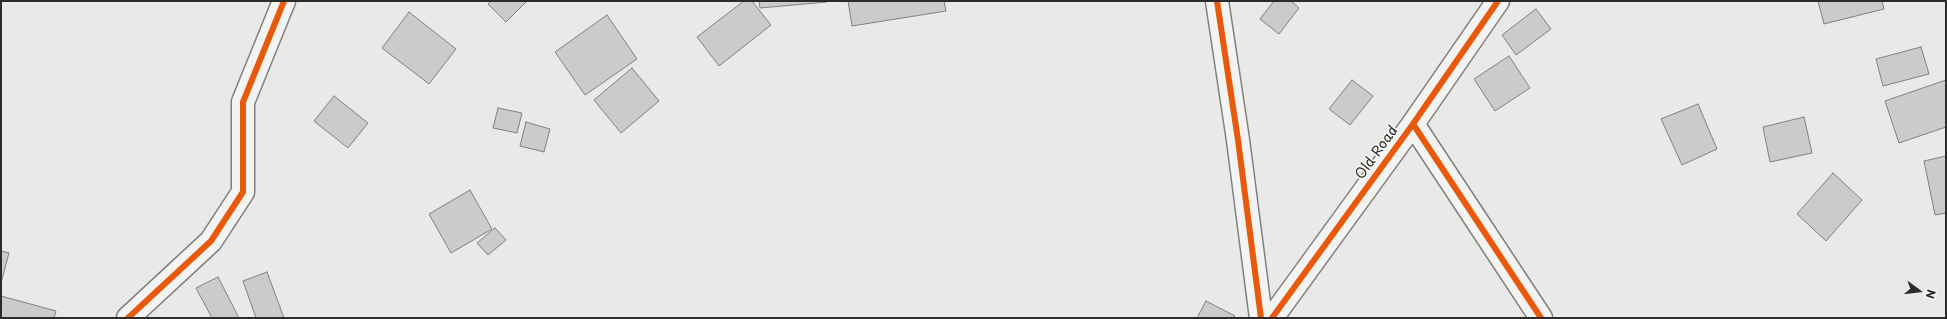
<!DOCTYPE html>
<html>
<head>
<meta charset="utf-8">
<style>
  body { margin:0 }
  #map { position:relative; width:1947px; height:319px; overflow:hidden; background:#e9e9e7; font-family:"Playpen Sans",sans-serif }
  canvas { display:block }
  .frame { position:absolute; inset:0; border:2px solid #2b2b2b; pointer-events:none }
  .north { position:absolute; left:1899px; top:271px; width:40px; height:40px; -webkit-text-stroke:3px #f6f6f2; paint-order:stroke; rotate:105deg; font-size:11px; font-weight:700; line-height:16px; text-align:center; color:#2b2b2b }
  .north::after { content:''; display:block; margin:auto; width:14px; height:18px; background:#2b2b2b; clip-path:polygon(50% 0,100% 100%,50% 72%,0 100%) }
</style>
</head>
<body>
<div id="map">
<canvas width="1947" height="319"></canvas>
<div class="frame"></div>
<div class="north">N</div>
</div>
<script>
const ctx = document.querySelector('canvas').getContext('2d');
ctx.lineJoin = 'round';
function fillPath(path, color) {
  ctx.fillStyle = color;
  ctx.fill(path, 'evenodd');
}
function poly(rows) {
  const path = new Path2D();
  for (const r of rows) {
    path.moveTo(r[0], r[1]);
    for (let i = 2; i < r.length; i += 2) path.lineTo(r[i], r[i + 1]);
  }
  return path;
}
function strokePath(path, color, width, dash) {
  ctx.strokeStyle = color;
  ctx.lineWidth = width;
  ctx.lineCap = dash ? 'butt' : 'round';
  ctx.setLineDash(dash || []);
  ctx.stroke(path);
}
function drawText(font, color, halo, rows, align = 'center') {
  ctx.font = font + ' "Playpen Sans",sans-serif';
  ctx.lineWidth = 3;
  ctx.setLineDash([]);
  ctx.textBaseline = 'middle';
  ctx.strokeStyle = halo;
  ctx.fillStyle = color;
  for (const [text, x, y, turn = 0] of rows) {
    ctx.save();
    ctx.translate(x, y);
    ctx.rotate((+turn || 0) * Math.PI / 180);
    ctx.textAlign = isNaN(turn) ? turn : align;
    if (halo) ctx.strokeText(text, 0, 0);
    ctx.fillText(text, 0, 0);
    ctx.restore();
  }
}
const building = poly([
  [491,1,527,1,506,22,488,4,491,1],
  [744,1,752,1,771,25,719,66,697,37,744,1],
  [759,1,827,1,827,2,760,8,759,1],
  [848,1,944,1,946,11,852,26,848,1],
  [1274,1,1291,1,1299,8,1279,34,1260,19,1274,1],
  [1818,1,1882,1,1884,9,1824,24,1818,1],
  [1536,9,1551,29,1516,55,1502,35,1536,9],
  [409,12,456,49,429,84,382,48,409,12],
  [607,15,637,59,585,95,555,52,607,15],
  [1921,47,1929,74,1883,86,1876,59,1921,47],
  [1509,56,1530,88,1495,111,1474,79,1509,56],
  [632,68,659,101,621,133,594,100,632,68],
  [1352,80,1373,96,1350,125,1329,109,1352,80],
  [1946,80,1946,127,1899,143,1885,101,1946,80],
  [334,96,368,123,348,148,314,121,334,96],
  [1698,104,1717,149,1682,165,1661,119,1698,104],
  [498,108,522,113,517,133,493,128,498,108],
  [1804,117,1812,153,1770,162,1763,127,1804,117],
  [526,122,550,129,544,152,520,146,526,122],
  [1946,156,1946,213,1935,215,1924,161,1946,156],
  [1833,173,1862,200,1826,241,1797,214,1833,173],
  [470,190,492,229,451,253,429,214,470,190],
  [495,228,506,240,488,255,477,243,495,228],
  [1,251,9,253,1,283,1,251],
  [267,272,284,318,256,318,243,281,267,272],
  [218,277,239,318,212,318,196,288,218,277],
  [1,296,56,311,54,318,1,318,1,296],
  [1206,301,1235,316,1234,318,1197,318,1206,301]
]);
fillPath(building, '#cbcbca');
strokePath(building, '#808080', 1);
const street = poly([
  [1217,1,1238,140,1261,318],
  [1413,124,1541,318],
  [128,318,211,241,243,192,243,102,284,1],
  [1272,318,1413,124,1498,1]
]);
strokePath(street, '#808080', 25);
strokePath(street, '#f3f3f1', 22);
strokePath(poly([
  [1217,1,1238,140,1261,318],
  [1413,124,1541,318],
  [128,318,211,241,243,192,243,102,284,1],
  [1272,318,1413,124,1498,1]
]), '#e8590c', 6);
drawText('14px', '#2b2b2b', '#f6f6f2', [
  ["Old Road",1377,153,-54]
]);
</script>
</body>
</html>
